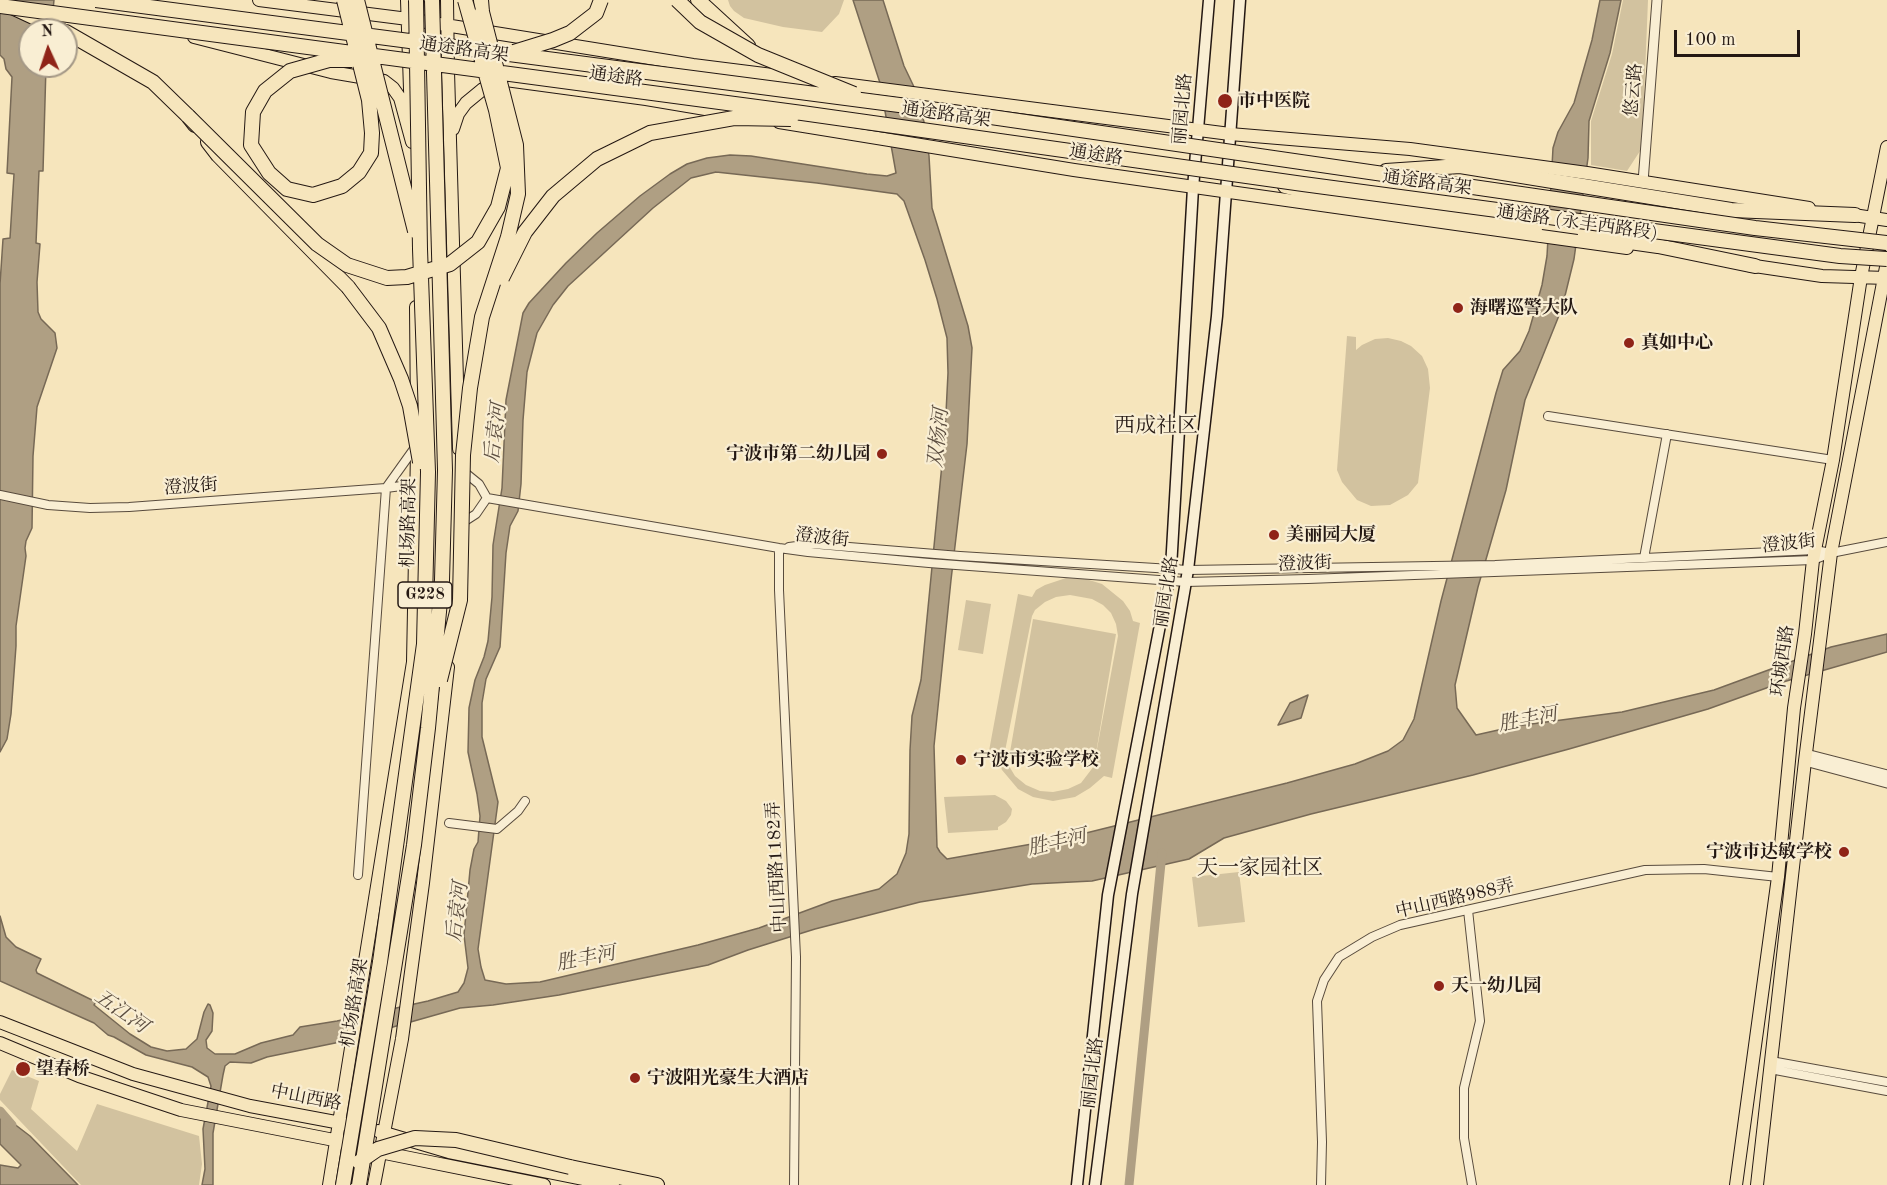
<!DOCTYPE html>
<html>
<head>
<meta charset="utf-8">
<style>
  body { margin:0 }
  #map { position:relative; width:1887px; height:1185px; overflow:hidden; background:#f6e5bc; font-family:"Old Standard TT",serif }
  canvas { display:block }
  .north { position:absolute; left:18px; top:18px; width:60px; height:60px; box-sizing:border-box; background:#f9eed3; border:2px solid #a49886; border-radius:50%; rotate:357deg; font-size:16px; font-weight:700; line-height:24px; text-align:center; color:#241813 }
  .north::after { content:''; display:block; margin:auto; width:21px; height:27px; background:#8f2418; clip-path:polygon(50% 0,100% 100%,50% 72%,0 100%) }
  .scale { position:absolute; left:1674px; top:30px; width:126px; height:27px; box-sizing:border-box; border:3px solid #241813; border-top:0; padding-left:8px; font-size:18px; line-height:21px; white-space:nowrap; color:#241813; -webkit-text-stroke:4px #f9eed3; paint-order:stroke }
</style>
</head>
<body>
<div id="map">
<canvas width="1887" height="1185"></canvas>
<div class="north">N</div>
<div class="scale">100 m</div>
</div>
<script>
const ctx = document.querySelector('canvas').getContext('2d');
ctx.lineJoin = 'round';
function fillPath(path, color) {
  ctx.fillStyle = color;
  ctx.fill(path, 'evenodd');
}
function poly(rows) {
  const path = new Path2D();
  for (const r of rows) {
    path.moveTo(r[0], r[1]);
    for (let i = 2; i < r.length; i += 2) path.lineTo(r[i], r[i + 1]);
  }
  return path;
}
function strokePath(path, color, width, dash) {
  ctx.strokeStyle = color;
  ctx.lineWidth = width;
  ctx.lineCap = dash ? 'butt' : 'round';
  ctx.setLineDash(dash || []);
  ctx.stroke(path);
}
function drawText(font, color, halo, rows, align = 'center') {
  ctx.font = font + ' "Old Standard TT","Noto Serif SC",serif';
  ctx.lineWidth = 4.5;
  ctx.setLineDash([]);
  ctx.textBaseline = 'middle';
  ctx.strokeStyle = halo;
  ctx.fillStyle = color;
  for (const [text, x, y, turn = 0] of rows) {
    ctx.save();
    ctx.translate(x, y);
    ctx.rotate((+turn || 0) * Math.PI / 180);
    ctx.textAlign = isNaN(turn) ? turn : align;
    if (halo) ctx.strokeText(text, 0, 0);
    ctx.fillText(text, 0, 0);
    ctx.restore();
  }
}
fillPath(poly([
  [728,0,844,0,839,14,822,32,783,27,744,18,734,11,730,6],
  [1623,0,1648,0,1642,148,1627,171,1591,165,1591,121,1612,54],
  [1347,336,1356,337,1356,350,1362,345,1375,339,1388,338,1401,341,1411,346,1422,356,1428,369,1430,388,1418,483,1408,495,1390,505,1371,506,1357,500,1342,482,1337,470],
  [1066,578,1086,579,1102,584,1123,601,1130,611,1133,621,1140,623,1112,778,1104,776,1090,788,1075,797,1053,801,1033,797,1018,789,1002,770,996,753,989,751,1018,594,1032,597,1036,590,1045,585],
  [1070,595,1092,599,1103,605,1111,613,1116,624,1118,636,1094,765,1116,634,1033,619,1010,752,1094,766,1081,783,1068,789,1053,792,1040,791,1026,785,1015,776,1009,766,1005,751,1032,616,1035,610,1045,602,1056,597],
  [966,600,991,604,983,654,958,650],
  [995,795,1006,801,1012,809,1011,815,1006,822,998,827,998,830,948,833,944,797],
  [1239,872,1245,922,1198,927,1192,877],
  [12,1070,39,1081,31,1109,77,1151,97,1104,199,1136,202,1164,199,1185,81,1185,0,1100,0,1094]
]), '#d2c29f');
const water = poly([
  [0,0,54,0,51,30,30,30,30,66,46,66,43,171,39,171,36,243,40,244,37,282,38,312,41,319,55,333,57,348,37,407,33,456,32,528,26,541,25,548,26,556,16,626,16,646,11,714,7,739,0,752,0,284,3,239,10,238,14,174,7,173,12,77,6,69,4,59,0,55,0,0],
  [853,0,883,0,904,66,915,89,924,122,929,156,932,208,968,326,972,348,967,444,951,580,934,746,937,847,940,852,947,859,1066,838,1287,783,1355,764,1388,751,1403,740,1414,719,1441,601,1496,393,1503,370,1520,351,1529,331,1542,285,1547,256,1553,148,1558,132,1574,103,1592,40,1600,0,1621,0,1610,53,1589,121,1588,158,1574,259,1562,308,1525,400,1506,490,1478,587,1455,685,1457,708,1476,735,1516,726,1622,712,1714,690,1831,647,1887,634,1887,652,1783,682,1708,709,1569,749,1473,775,1311,814,1224,838,1189,859,1092,881,1032,884,920,902,815,929,748,950,708,965,559,995,493,1005,460,1008,340,1042,267,1057,251,1063,230,1062,225,1066,223,1075,213,1133,213,1185,202,1185,205,1169,203,1129,211,1086,208,1077,192,1067,146,1055,114,1037,108,1035,94,1023,0,981,0,916,6,937,16,947,41,959,36,970,37,973,96,1002,94,1005,130,1034,151,1047,167,1051,186,1049,197,1039,204,1012,208,1004,210,1005,213,1013,212,1031,206,1040,207,1048,215,1054,235,1054,261,1043,293,1035,300,1027,337,1021,428,1001,458,992,464,983,468,968,464,935,470,870,474,849,478,842,480,816,477,794,468,752,469,708,475,680,484,657,488,641,492,597,493,545,502,488,506,400,523,313,529,303,566,263,597,233,640,196,670,174,687,164,707,158,730,155,751,156,867,174,887,176,896,173,880,83,853,0],
  [716,172,817,183,897,194,904,201,925,260,937,299,947,338,948,373,945,433,921,680,912,716,910,750,909,834,906,853,897,874,879,889,832,901,759,928,698,945,540,982,506,984,485,980,481,967,478,949,498,802,482,737,482,703,486,679,500,647,506,553,510,526,518,511,521,484,523,420,527,372,537,333,553,305,568,286,653,208,691,178,716,172],
  [1308,695,1301,718,1278,725,1290,703,1308,695],
  [0,1113,30,1136,78,1185,0,1185,0,1165,18,1168,21,1165,0,1144,0,1113]
]);
fillPath(water, '#af9f83');
strokePath(water, '#776956', 1.5);
strokePath(poly([
  [0,1111,12,1125],
  [1129,1185,1162,853]
]), '#af9f83', 9);
const minor = poly([
  [1548,416,1833,460],
  [463,471,479,484,487,498,779,548,808,552,929,563,1186,582,1308,579,1813,560,1831,553,1887,542],
  [0,495,48,505,90,508,129,507,386,488,417,484],
  [462,523,476,514,487,498],
  [789,547,812,544,960,556,1188,570,1495,565,1815,550,1831,553],
  [779,548,779,590,796,957,794,1185],
  [1644,558,1667,434],
  [449,823,497,829,518,811,525,801],
  [358,875,386,488,416,446],
  [1468,910,1480,1021,1464,1088,1464,1138,1472,1185],
  [1771,1061,1887,1082],
  [1770,1069,1887,1091],
  [1321,1185,1322,1142,1317,1001,1324,980,1339,957,1372,937,1400,925,1645,870,1704,869,1778,877]
]);
const tertiary = poly([
  [1643,182,1657,0],
  [1806,754,1887,775],
  [1805,761,1887,783]
]);
const secondary = poly([
  [1077,1185,1108,895,1171,568,1193,188,1209,0],
  [1095,1185,1132,894,1188,570,1217,316,1240,0]
]);
const primary = poly([
  [259,0,408,19,693,65,812,80],
  [407,0,411,119],
  [447,0,448,71,459,449],
  [194,37,331,72,384,81,393,88,400,98,412,142],
  [491,78,646,99,741,115],
  [835,83,1230,134,1410,149,1587,173,1809,208],
  [779,122,1074,170,1541,236],
  [453,129,458,114,466,103,483,89,497,83],
  [1847,214,1887,220],
  [1577,241,1627,248],
  [1748,265,1822,276,1887,278],
  [416,307,417,419],
  [0,1022,133,1074,250,1106,346,1124],
  [0,1043,79,1076,181,1110,344,1142],
  [378,1131,449,1152,613,1185],
  [375,1151,544,1185],
  [329,1185,413,662,417,451],
  [374,1185,402,1039,423,883,448,667],
  [1736,1185,1778,877,1794,708,1805,634,1813,560,1833,460,1861,277,1887,147],
  [1757,1185,1805,761,1831,553,1887,262]
]);
const trunk = poly([
  [481,0,482,12],
  [698,0,748,46],
  [14,8,61,30],
  [66,32,153,82,188,116,195,125],
  [208,142,218,155,348,287],
  [1386,171,1460,166,1731,210,1855,215],
  [1285,186,1342,201,1658,246,1755,266],
  [570,1167,657,1185]
]);
strokePath(minor, '#584b3d', 10);
strokePath(tertiary, '#584b3d', 11);
strokePath(secondary, '#241813', 13);
strokePath(primary, '#241813', 14);
strokePath(trunk, '#241813', 16);
strokePath(minor, '#f9eed3', 8);
strokePath(tertiary, '#f9eed3', 9);
strokePath(secondary, '#f9eed3', 10);
strokePath(primary, '#f6e5bc', 12);
strokePath(trunk, '#f6e5bc', 14);
const primaryBridge = poly([
  [1541,236,1577,241]
]);
const trunkBridge = poly([
  [96,0,991,117,1755,228,1887,243],
  [344,0,369,100,372,133,371,153,359,172,342,186,313,195,287,189,269,173,251,145,253,112,265,91,290,71,329,60,352,60],
  [357,0,415,231],
  [677,0,700,22,758,55,854,94],
  [0,6,802,113,1303,184,1840,256,1887,259],
  [514,52,553,40,570,33,596,13,601,0],
  [188,116,317,244,347,265,387,278,407,277,450,264,478,242,498,207,508,168,496,110,465,0],
  [502,278,525,232,553,196,597,159,650,133,734,118,791,119],
  [348,287,379,328,401,379,410,406,420,462],
  [440,680,460,600,463,455,470,388,482,317,508,237,518,194,516,145,482,12],
  [359,1162,378,1149,415,1138,456,1140,570,1167],
  [343,1185,380,962,424,644,428,472,420,249,416,0],
  [359,1185,414,845,428,728,442,580,445,470,432,0]
]);
strokePath(primaryBridge, '#241813', 14, []);
strokePath(trunkBridge, '#241813', 16, []);
strokePath(primaryBridge, '#f6e5bc', 12);
strokePath(trunkBridge, '#f6e5bc', 14);
for (const [x, y, r, color] of [
  [1225,101,8,"#8f2418"],
  [1458,308,6,"#8f2418"],
  [1629,343,6,"#8f2418"],
  [882,454,6,"#8f2418"],
  [1274,535,6,"#8f2418"],
  [961,760,6,"#8f2418"],
  [1844,852,6,"#8f2418"],
  [1439,986,6,"#8f2418"],
  [23,1069,8,"#8f2418"],
  [635,1078,6,"#8f2418"]
]) {
  const dot = new Path2D();
  dot.arc(x, y, r, 0, 2 * Math.PI);
  ctx.fillStyle = color;
  ctx.fill(dot);
  strokePath(dot, '#f9eed3', 2);
}
for (const [x, y, w] of [
  [425,595,54]
]) {
  const box = new Path2D();
  box.roundRect(x - w / 2, y - 13, w, 26, 4.5);
  ctx.fillStyle = '#f9eed3';
  ctx.fill(box);
  strokePath(box, '#241813', 1.5);
}
drawText('bold 16px', '#241813', null, [
  ["G228",425,595]
]);
drawText('18px', '#241813', '#f9eed3', [
  ["通途路高架",464,50,8],
  ["通途路",616,77,8],
  ["悠云路",1634,90,-85],
  ["丽园北路",1183,109,-85],
  ["通途路高架",946,115,8],
  ["通途路",1096,155,9],
  ["通途路高架",1427,183,8],
  ["通途路 (永丰西路段)",1577,223,8],
  ["澄波街",191,487,-4],
  ["机场路高架",409,523,-89],
  ["澄波街",822,538,6],
  ["澄波街",1789,544,-6],
  ["澄波街",1305,564,-2],
  ["丽园北路",1167,592,-81],
  ["环城西路",1783,661,-82],
  ["中山西路1182弄",777,867,-93],
  ["中山西路988弄",1455,899,-13],
  ["机场路高架",355,1003,-81],
  ["丽园北路",1093,1073,-83],
  ["中山西路",306,1098,11]
]);
drawText('bold 18px', '#241813', '#f9eed3', [
  ["市中医院",1238,101],
  ["海曙巡警大队",1470,308],
  ["真如中心",1641,343],
  ["宁波市第二幼儿园",870,454,"right"],
  ["美丽园大厦",1286,535],
  ["宁波市实验学校",973,760],
  ["宁波市达敏学校",1832,852,"right"],
  ["天一幼儿园",1451,986],
  ["望春桥",36,1069],
  ["宁波阳光豪生大酒店",647,1078]
], 'left');
drawText('italic 20px', '#5c4e40', '#f9eed3', [
  ["后袁河",496,433,-83],
  ["双杨河",939,438,-84],
  ["胜丰河",1528,720,-11],
  ["胜丰河",1057,843,-13],
  ["后袁河",458,912,-83],
  ["胜丰河",586,959,-11],
  ["五江河",121,1012,35]
]);
drawText('21px', '#241813', '#f9eed3', [
  ["西成社区",1156,426],
  ["天一家园社区",1260,868]
]);
</script>
</body>
</html>
